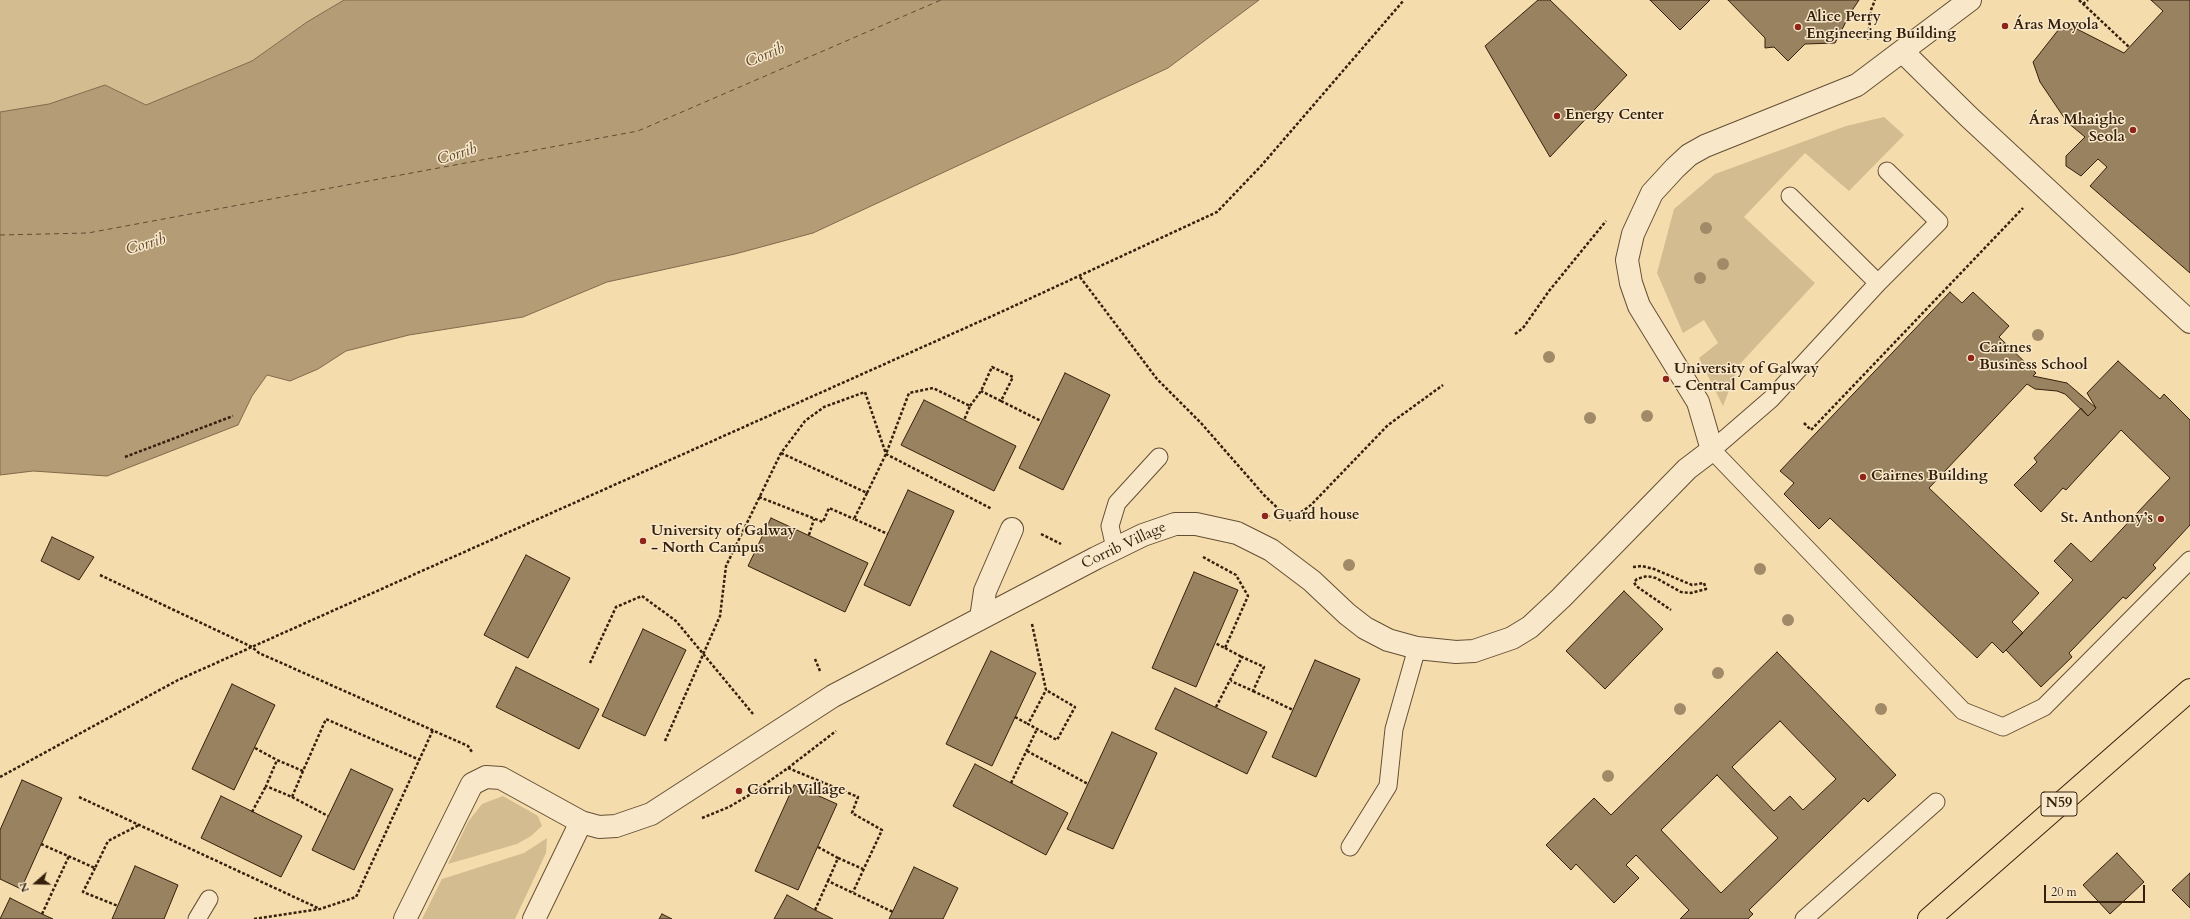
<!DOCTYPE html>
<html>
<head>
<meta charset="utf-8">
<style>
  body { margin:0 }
  #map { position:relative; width:2190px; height:919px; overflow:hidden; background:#f5dcac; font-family:Cardo,serif }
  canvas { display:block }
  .north { position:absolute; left:16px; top:863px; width:40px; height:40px; -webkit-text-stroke:3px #f8e8c9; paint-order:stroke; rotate:250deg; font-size:11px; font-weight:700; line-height:16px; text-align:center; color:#35200d }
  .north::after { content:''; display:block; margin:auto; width:14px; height:18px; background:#35200d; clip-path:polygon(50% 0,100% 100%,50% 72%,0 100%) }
  .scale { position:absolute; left:2044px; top:885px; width:101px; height:18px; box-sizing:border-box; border:2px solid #35200d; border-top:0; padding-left:5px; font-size:12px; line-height:14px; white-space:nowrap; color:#35200d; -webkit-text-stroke:3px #f8e8c9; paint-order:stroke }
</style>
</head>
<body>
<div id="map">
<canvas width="2190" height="919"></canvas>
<div class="north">N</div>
<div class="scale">20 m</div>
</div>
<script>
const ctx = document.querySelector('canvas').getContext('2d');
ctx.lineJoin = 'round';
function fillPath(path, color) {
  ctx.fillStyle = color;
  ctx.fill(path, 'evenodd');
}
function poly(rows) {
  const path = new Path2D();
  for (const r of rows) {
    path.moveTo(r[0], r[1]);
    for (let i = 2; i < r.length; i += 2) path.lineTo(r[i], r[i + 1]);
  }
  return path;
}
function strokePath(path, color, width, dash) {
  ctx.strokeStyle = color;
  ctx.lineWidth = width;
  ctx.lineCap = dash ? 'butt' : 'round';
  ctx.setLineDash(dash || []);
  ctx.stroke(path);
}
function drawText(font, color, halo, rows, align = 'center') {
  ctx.font = font + ' Cardo,serif';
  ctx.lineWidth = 3;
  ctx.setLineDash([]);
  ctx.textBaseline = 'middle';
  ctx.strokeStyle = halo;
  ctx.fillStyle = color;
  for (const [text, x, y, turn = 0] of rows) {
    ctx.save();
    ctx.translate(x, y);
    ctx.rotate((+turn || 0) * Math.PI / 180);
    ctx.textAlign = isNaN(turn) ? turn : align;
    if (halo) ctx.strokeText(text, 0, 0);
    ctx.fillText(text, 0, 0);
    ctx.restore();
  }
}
fillPath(poly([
  [0,0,344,0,307,22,252,61,146,105,105,85,49,104,0,112],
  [1884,117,1904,135,1849,191,1805,153,1744,217,1815,283,1739,365,1723,406,1699,358,1718,343,1704,320,1683,333,1657,273,1674,209,1715,174,1846,126],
  [503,796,538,816,542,826,531,836,517,844,448,864,468,822,482,804],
  [547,838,546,853,515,919,422,919,442,879,524,853]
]), '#d4bc91');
const water = poly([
  [344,0,1259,0,1168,68,813,233,735,254,607,282,523,317,409,335,346,351,318,369,290,381,267,375,252,396,238,425,107,476,33,471,0,475,0,112,49,104,105,85,146,105,252,61,307,22,344,0]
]);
fillPath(water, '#b49c76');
strokePath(water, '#816a4c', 1);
strokePath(poly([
  [0,235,88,233,638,131,941,0]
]), '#614b32', 1, [5, 4]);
const building = poly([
  [1538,0,1550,0,1627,75,1550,157,1485,46,1538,0],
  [1650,0,1710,0,1680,30,1650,0],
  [1728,0,1859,0,1851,12,1835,43,1805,44,1788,61,1774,47,1765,48,1765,38,1728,0],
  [2151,0,2190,0,2190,273,2090,186,2107,167,2098,159,2081,176,2066,166,2066,156,2085,137,2067,122,2040,82,2033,62,2059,29,2077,29,2124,53,2163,11,2151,0],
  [1950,292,1962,303,1973,292,2009,326,1999,337,2036,373,2033,376,2067,383,2096,408,2088,416,2065,394,2057,391,2035,389,2027,384,1929,488,2039,593,2012,622,2023,633,2003,653,1992,642,1977,658,1830,518,1819,529,1784,494,1794,483,1780,471,1950,292],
  [2118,361,2160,399,2164,394,2190,420,2190,525,2153,565,2156,568,2126,599,2123,597,2069,653,2072,657,2041,687,2006,650,2073,580,2054,561,2071,543,2091,562,2170,478,2121,430,2066,490,2063,488,2041,512,2014,485,2037,462,2034,458,2081,408,2088,416,2096,408,2087,393,2118,361],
  [1065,373,1110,395,1063,490,1019,468,1065,373],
  [924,400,1016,446,994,491,901,445,924,400],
  [908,490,954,511,910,606,864,585,908,490],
  [1264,512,1270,516,1267,519,1261,516,1264,512],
  [771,518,868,563,845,612,748,566,771,518],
  [52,537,94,557,79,580,41,561,52,537],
  [526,555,570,578,528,658,484,635,526,555],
  [1194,572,1238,590,1196,687,1152,668,1194,572],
  [1624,591,1663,629,1605,689,1566,651,1624,591],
  [643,629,686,650,645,736,602,716,643,629],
  [991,651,1036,673,992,766,946,744,991,651],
  [1777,652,1896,775,1868,802,1864,798,1749,910,1753,914,1748,919,1680,919,1689,910,1636,855,1626,865,1639,878,1614,903,1576,864,1571,870,1546,845,1594,798,1611,815,1777,652],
  [1780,721,1836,779,1803,810,1790,796,1774,811,1732,767,1780,721],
  [1717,775,1778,838,1721,893,1661,830,1717,775],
  [1315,660,1360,679,1316,777,1272,757,1315,660],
  [516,667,599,709,579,749,496,707,516,667],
  [232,684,275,705,234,790,192,769,232,684],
  [1175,688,1267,732,1247,774,1155,729,1175,688],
  [1112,732,1157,753,1113,849,1067,829,1112,732],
  [975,764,1068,813,1046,855,953,806,975,764],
  [351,769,393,789,354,870,312,850,351,769],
  [22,780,62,798,21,889,0,879,0,830,22,780],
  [794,785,837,804,798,890,755,871,794,785],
  [221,796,302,836,281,877,201,838,221,796],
  [2117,853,2144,882,2110,914,2083,885,2117,853],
  [135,866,178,885,164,919,112,919,135,866],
  [914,867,958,888,943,919,889,919,914,867],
  [2190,873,2190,908,2172,890,2190,873],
  [787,895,815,910,833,919,774,919,787,895],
  [10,898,42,914,53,919,0,919,10,898],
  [662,914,672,919,659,919,662,914]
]);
fillPath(building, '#998260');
strokePath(building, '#35200d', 1);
const lane = poly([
  [1887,171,1939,222,1878,283,1771,399,1712,450,1963,711,2003,727,2044,707,2190,560],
  [1790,196,1878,283],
  [1115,548,1110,526,1117,503,1159,457],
  [1350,847,1388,786,1394,729,1417,648],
  [197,919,209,899],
  [1804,919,1936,802]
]);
const street = poly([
  [1903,52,1969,117,2190,322],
  [981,618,985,591,1012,529],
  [581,822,599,827,616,826,651,814,833,696,1096,558,1143,535,1175,524,1196,524,1237,533,1271,550,1312,581,1347,614,1365,628,1388,640,1417,648,1456,652,1474,651,1512,638,1530,627,1561,598,1687,469,1712,450,1698,402,1639,306,1631,283,1627,260,1633,234,1652,193,1675,168,1689,155,1705,146,1857,85,1970,0],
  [405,919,472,784,486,777,501,778,581,822,534,919]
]);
const primary = poly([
  [1929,919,2190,690]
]);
strokePath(lane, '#654f35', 19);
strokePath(street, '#654f35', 24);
strokePath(primary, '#35200d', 24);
strokePath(poly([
  [2079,0,2129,47],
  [2083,4,2088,0],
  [1868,40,1871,10,1875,0],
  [1080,277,1157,379,1201,423,1264,495,1290,520,1311,505,1388,425,1443,385],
  [1515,334,1523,328,1549,291,1606,221],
  [1001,401,1041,421],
  [970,406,981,391,992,367,1013,377,1001,401,981,391],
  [1804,423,1811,430,2023,208],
  [781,453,867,493,854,519,888,534],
  [125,457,233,416],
  [867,493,886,454,909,393,933,388,970,406,964,420],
  [759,497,823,522,829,508,854,519],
  [1041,534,1061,544],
  [809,535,814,519],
  [1203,557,1236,575,1248,596,1225,648,1215,643],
  [1633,567,1642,566,1654,569,1692,585,1704,583,1706,589,1691,593,1681,592,1656,578,1647,576,1637,579,1634,582,1636,586,1671,610],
  [100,575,252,647,259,653,468,746,472,752],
  [1032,624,1046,690,1028,724,1057,740,1075,707,1046,690],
  [1225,648,1242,657],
  [815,659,820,671],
  [590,663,616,607,642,596,676,621,753,714],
  [1253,691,1293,710],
  [1216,707,1242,657,1264,667,1253,691,1231,681],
  [1015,717,1028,724],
  [665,741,720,616,726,566,781,453,805,421,824,407,865,392,886,454,992,509],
  [255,748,277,760],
  [1027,751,1088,784],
  [788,768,858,797,852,813,882,830,853,892],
  [303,771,277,760,266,786,292,797,303,771,326,719,420,760],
  [0,777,178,680,1001,312,1217,212,1261,166,1404,0],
  [1011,783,1037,729],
  [79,797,320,909],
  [292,797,328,816],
  [252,812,266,786],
  [702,818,729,807,751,794,788,768,836,731],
  [41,844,95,868,108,841,139,825],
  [818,847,838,858,828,881],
  [838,858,863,869],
  [95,868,83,892,118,906],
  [815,910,828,881,893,912],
  [42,914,69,856],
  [254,919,320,909,356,897,433,730]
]), '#35200d', 2.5, [3, 2]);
strokePath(lane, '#f8e8c9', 17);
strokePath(street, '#f8e8c9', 22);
strokePath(primary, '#f5dcac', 22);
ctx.fillStyle = '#a18a67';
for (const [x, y] of [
  [1706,228],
  [1723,264],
  [1700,278],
  [2038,335],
  [1549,357],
  [1647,416],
  [1590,418],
  [1349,565],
  [1760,569],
  [1788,620],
  [1718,673],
  [1680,709],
  [1881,709],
  [1608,776]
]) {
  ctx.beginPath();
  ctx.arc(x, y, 6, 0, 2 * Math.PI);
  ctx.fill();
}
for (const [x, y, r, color] of [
  [2005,26,4,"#8f2418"],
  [1798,27,4,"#8f2418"],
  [1557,116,4,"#8f2418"],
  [2133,130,4,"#8f2418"],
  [1971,358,4,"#8f2418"],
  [1666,379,4,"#8f2418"],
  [1863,477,4,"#8f2418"],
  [1265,516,4,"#8f2418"],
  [2161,519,4,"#8f2418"],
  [643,541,4,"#8f2418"],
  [739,791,4,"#8f2418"]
]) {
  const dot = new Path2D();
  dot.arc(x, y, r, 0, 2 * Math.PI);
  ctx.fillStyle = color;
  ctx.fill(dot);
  strokePath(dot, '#f8e8c9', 1.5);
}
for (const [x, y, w] of [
  [2059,804,36]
]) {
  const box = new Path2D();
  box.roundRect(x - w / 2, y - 12, w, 24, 3);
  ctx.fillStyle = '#f8e8c9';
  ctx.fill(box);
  strokePath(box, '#35200d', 1);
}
drawText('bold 14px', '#35200d', null, [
  ["N59",2059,804]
]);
drawText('bold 15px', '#35200d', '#f8e8c9', [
  ["Alice Perry",1806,18],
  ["Engineering Building",1806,35],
  ["Áras Moyola",2013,26],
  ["Energy Center",1565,116],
  ["Áras Mhaighe",2125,121,"right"],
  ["Seola",2125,138,"right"],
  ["Cairnes",1979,349],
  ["Business School",1979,366],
  ["University of Galway",1674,370],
  ["- Central Campus",1674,387],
  ["Cairnes Building",1871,477],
  ["Guard house",1273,516],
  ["St. Anthony’s",2153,519,"right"],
  ["University of Galway",651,532],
  ["- North Campus",651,549],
  ["Corrib Village",747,791]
], 'left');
drawText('15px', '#35200d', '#f8e8c9', [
  ["Corrib Village",1124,546,-25]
]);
drawText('italic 16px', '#614b32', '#f8e8c9', [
  ["Corrib",765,56,-22],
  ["Corrib",457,155,-17],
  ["Corrib",146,245,-16]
]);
</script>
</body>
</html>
